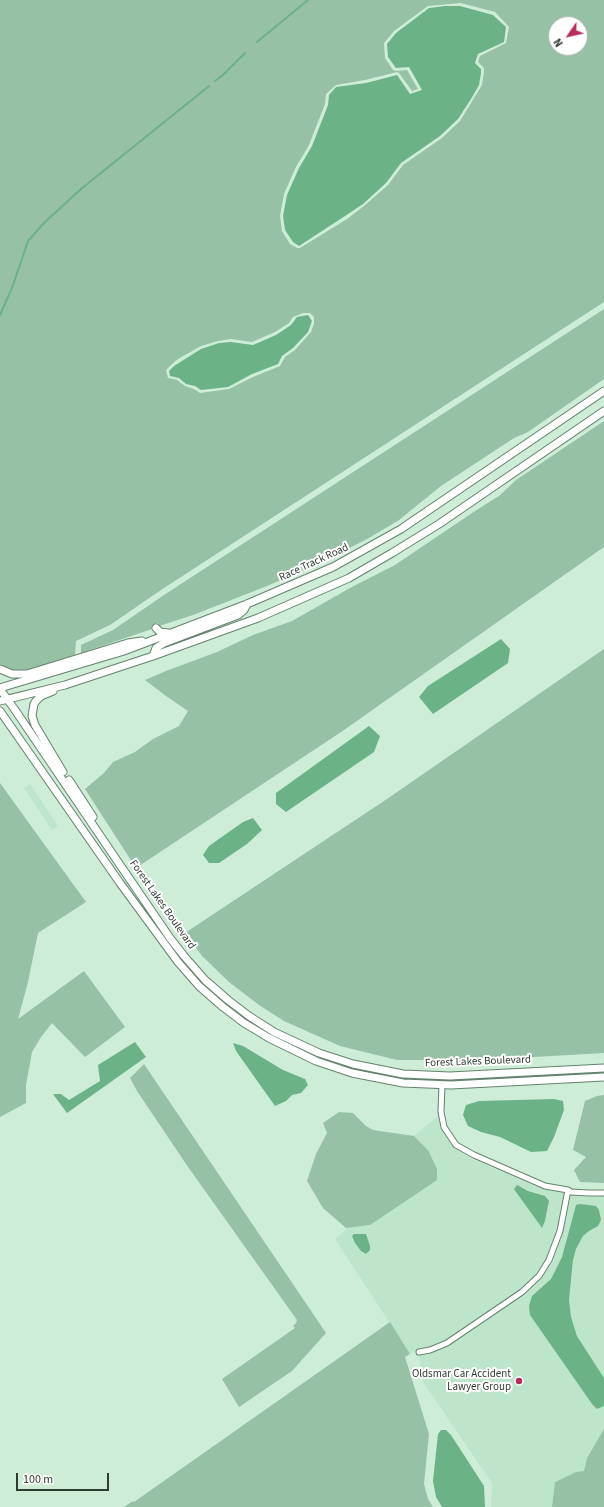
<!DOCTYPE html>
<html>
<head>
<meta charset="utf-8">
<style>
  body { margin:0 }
  #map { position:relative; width:604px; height:1507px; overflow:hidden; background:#cdedd7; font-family:"Source Sans 3",sans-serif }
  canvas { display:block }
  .north { position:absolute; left:548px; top:16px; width:40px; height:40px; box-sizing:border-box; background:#fff; border:1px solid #abb1ad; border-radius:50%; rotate:236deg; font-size:11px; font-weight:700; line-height:16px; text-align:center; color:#2e3b32 }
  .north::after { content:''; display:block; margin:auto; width:14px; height:18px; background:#b92b5c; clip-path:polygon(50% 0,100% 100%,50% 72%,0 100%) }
  .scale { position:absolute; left:16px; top:1473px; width:93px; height:18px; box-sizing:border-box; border:2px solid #2e3b32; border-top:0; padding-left:5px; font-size:12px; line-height:14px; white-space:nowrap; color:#2e3b32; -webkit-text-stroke:3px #fff; paint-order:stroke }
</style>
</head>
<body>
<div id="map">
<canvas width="604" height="1507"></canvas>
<div class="north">N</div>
<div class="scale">100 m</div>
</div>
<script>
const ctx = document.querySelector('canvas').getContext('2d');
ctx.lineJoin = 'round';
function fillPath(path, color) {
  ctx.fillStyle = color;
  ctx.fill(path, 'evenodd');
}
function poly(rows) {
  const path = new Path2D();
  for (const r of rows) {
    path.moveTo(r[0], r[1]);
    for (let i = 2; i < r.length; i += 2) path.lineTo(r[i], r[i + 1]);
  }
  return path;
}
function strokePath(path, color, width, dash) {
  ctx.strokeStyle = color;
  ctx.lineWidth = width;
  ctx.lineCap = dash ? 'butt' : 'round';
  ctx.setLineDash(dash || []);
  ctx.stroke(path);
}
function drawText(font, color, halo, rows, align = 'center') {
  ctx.font = font + ' "Source Sans 3",sans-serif';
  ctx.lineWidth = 4;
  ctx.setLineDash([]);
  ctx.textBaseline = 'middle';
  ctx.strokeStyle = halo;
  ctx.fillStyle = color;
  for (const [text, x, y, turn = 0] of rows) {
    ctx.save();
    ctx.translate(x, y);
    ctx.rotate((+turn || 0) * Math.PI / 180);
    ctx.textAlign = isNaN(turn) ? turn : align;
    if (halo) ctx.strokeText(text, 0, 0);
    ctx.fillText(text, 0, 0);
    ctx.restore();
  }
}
fillPath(poly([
  [30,784,58,826,52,830,24,788],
  [438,1116,441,1129,454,1148,472,1159,543,1189,564,1193,557,1231,546,1259,536,1274,520,1290,446,1340,429,1347,416,1349,416,1351,410,1354,335,1239,349,1227,370,1225,437,1169,428,1150,414,1136],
  [517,1185,528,1191,545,1196,549,1204,545,1221,541,1227,516,1192,514,1189],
  [571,1195,589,1197,604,1196,604,1378,578,1337,571,1317,569,1300,573,1260,576,1249,583,1236,589,1231,595,1228,576,1205,562,1257,551,1279,532,1296,597,1409,604,1406,604,1429,587,1458,584,1471,576,1472,555,1482,552,1507,491,1507,492,1483,423,1382,419,1355,431,1353,449,1346,524,1295,541,1279,553,1261,563,1232]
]), '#bde5ca');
fillPath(poly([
  [0,0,604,0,604,302,161,590,110,625,76,641,75,655,25,671,12,670,5,667,0,664],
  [461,3,495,12,509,27,506,43,480,56,478,62,484,68,484,72,482,85,460,121,442,138,403,165,388,185,364,206,347,219,300,248,297,248,290,244,282,231,280,216,284,194,296,167,309,145,325,104,326,94,336,85,365,80,397,72,399,73,412,91,418,89,407,70,396,71,393,70,385,58,384,43,394,31,428,6],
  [556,24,580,24,580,48,556,48],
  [303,313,310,313,314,317,314,324,311,332,295,350,285,357,280,366,253,377,229,389,200,393,194,389,185,386,177,380,168,378,166,370,172,364,178,359,201,346,218,341,231,339,252,342,275,332,289,323,293,317],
  [604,309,604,379,528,432,514,438,441,486,399,520,369,538,317,565,262,588,193,615,159,626,158,623,152,626,152,629,81,653,81,645,113,630,164,595],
  [604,421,604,547,344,730,136,868,85,789,104,773,113,762,135,752,153,739,179,726,188,711,166,696,145,680,166,671,217,652,253,635,292,621,350,588,395,565,475,511,499,496,516,480],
  [604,649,604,1053,464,1061,460,1063,444,1065,441,1063,422,1060,397,1060,340,1046,284,1021,259,1005,229,982,202,956,185,933,387,799],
  [0,783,86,902,38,933,28,982,18,1019,84,971,125,1027,85,1057,52,1023,41,1037,32,1052,26,1085,26,1103,0,1117],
  [144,1064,326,1333,292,1371,239,1407,222,1379,295,1328,293,1326,296,1323,297,1320,186,1164,137,1091,130,1078],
  [604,1095,604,1183,580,1182,574,1170,586,1157,573,1150,585,1101,597,1096],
  [339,1112,353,1113,366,1126,373,1130,414,1136,428,1150,437,1169,437,1180,370,1225,346,1228,323,1208,307,1181,316,1154,327,1133,323,1123],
  [390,1322,410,1354,405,1357,429,1434,424,1484,428,1499,433,1507,124,1507,133,1501,134,1502],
  [604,1429,604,1507,552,1507,555,1482,576,1472,584,1471,587,1458]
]), '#96c1a4');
fillPath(poly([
  [445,6,460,6,493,15,506,27,504,42,478,54,475,63,481,69,481,73,479,85,471,99,458,119,440,136,401,163,386,183,363,204,345,216,299,246,293,242,285,230,283,216,287,195,299,168,312,146,328,105,329,95,336,87,366,83,397,75,410,94,422,90,409,67,396,68,388,57,387,44,396,33,429,8],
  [308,315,312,321,308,332,293,348,282,356,278,364,252,374,228,387,201,390,195,386,186,384,179,378,170,376,169,371,174,366,201,349,219,343,231,342,253,345,276,335,291,325,297,317],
  [501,639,510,649,508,663,433,714,419,697,428,686],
  [369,726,380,736,374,752,286,812,276,804,276,793],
  [253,818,262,830,247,844,219,863,209,863,203,855,209,846,243,822],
  [135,1042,146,1057,67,1113,53,1094,61,1094,69,1100,100,1081,98,1065],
  [233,1043,243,1046,283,1070,305,1079,308,1085,301,1093,292,1095,286,1101,275,1106,236,1051],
  [554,1099,563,1101,564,1110,554,1137,547,1151,531,1152,500,1137,481,1132,468,1126,463,1115,466,1105,479,1101],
  [517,1185,528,1191,545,1196,549,1201,545,1221,542,1228,516,1192,514,1189],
  [580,1204,596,1206,599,1210,601,1220,598,1226,589,1231,583,1236,576,1249,573,1260,569,1300,571,1317,577,1336,604,1378,604,1406,597,1409,592,1404,530,1315,529,1306,532,1296,551,1279,562,1257,576,1205],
  [354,1234,366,1234,370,1246,370,1250,366,1254,361,1251,355,1243,352,1236],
  [441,1430,446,1430,451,1435,484,1486,485,1507,442,1507,436,1497,433,1481,438,1434]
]), '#6bb386');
strokePath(poly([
  [257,42,308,0],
  [215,81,223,75,245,53],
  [0,315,12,288,28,241,44,223,81,189,209,86]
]), '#6bb386', 2);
const minor = poly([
  [442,1085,441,1112,444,1127,456,1145,474,1155,545,1186,568,1190,571,1192,589,1193,604,1193],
  [419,1352,430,1350,447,1343,522,1292,539,1276,549,1260,560,1231,568,1190]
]);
const secondary = poly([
  [156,628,160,632,168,633],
  [153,656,156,648,164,643,238,615,244,610,247,604],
  [0,669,12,674,27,674,128,643,142,641],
  [0,688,124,651,247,604,333,567,401,529,604,391],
  [0,689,15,710,118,862,170,938,184,956,205,980,228,1000,249,1016,274,1032,319,1053,353,1064,403,1074,450,1076,604,1068],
  [53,691,41,696,36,701,34,704,32,716,35,725,63,772],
  [0,701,65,685,153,656,258,618,349,578,392,553,439,524,604,411],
  [0,711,120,883,178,962,199,986,223,1007,244,1023,269,1038,316,1061,352,1073,403,1083,451,1085,604,1077],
  [69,780,93,817]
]);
strokePath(minor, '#64826e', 7);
strokePath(secondary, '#64826e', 9);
strokePath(minor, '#fff', 5);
strokePath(secondary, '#fff', 7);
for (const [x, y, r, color] of [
  [519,1381,4,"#b92b5c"]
]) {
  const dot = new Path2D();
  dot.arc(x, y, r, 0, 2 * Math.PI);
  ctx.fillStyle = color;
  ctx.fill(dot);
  strokePath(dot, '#fff', 1.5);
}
drawText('11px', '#2e3b32', '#fff', [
  ["Race Track Road",314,563,-25],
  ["Forest Lakes Boulevard",162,905,55],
  ["Forest Lakes Boulevard",478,1062,-2]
]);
drawText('11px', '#2e3b32', '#fff', [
  ["Oldsmar Car Accident",511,1375],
  ["Lawyer Group",511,1388]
], 'right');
</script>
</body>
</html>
